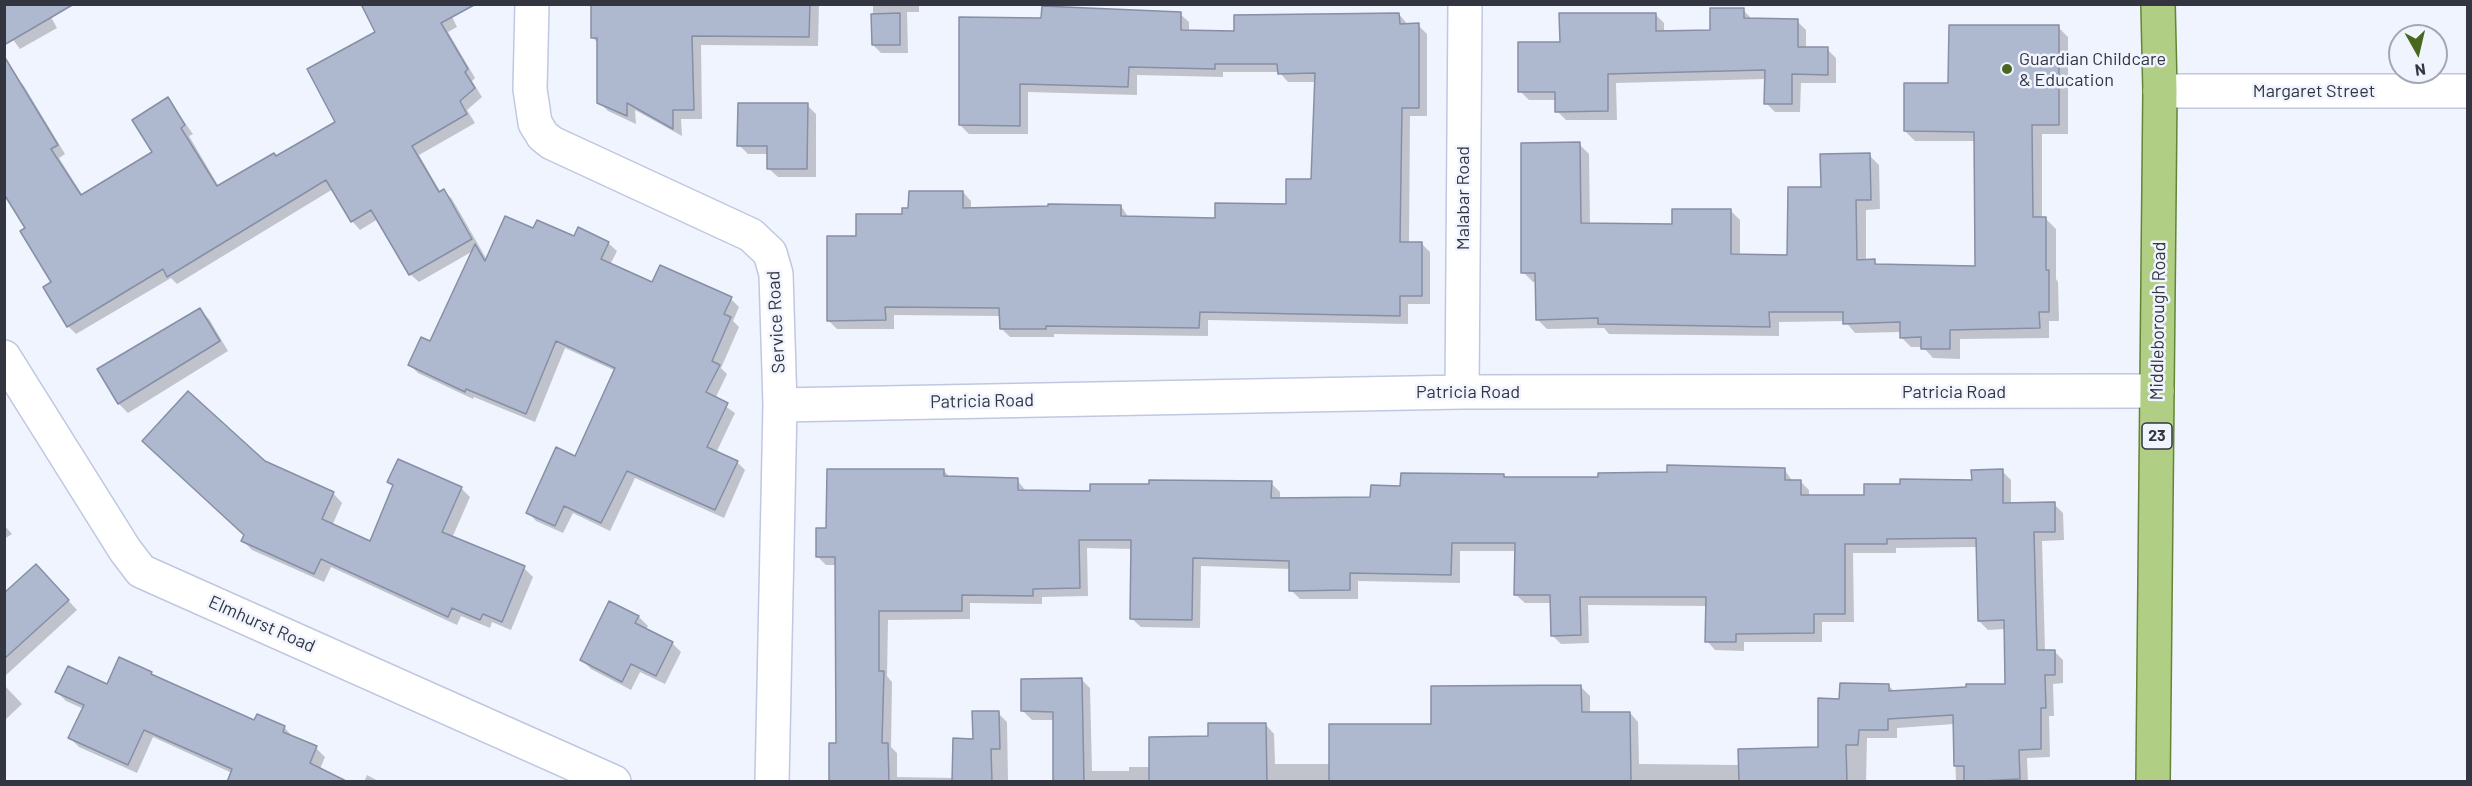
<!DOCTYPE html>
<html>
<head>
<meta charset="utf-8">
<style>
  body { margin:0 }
  #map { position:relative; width:2472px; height:786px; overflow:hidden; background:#f0f4fe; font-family:Barlow,sans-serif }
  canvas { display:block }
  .frame { position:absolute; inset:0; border:6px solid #333640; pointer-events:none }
  .north { position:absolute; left:2388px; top:24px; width:60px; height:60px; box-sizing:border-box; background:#f0f4fe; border:2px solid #a4a8b2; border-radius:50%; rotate:172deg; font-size:16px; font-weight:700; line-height:24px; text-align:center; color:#333640 }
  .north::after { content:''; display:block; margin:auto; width:21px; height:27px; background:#4a681d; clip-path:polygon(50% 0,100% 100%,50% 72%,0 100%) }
</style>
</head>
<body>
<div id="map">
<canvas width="2472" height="786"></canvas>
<div class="frame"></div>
<div class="north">N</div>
</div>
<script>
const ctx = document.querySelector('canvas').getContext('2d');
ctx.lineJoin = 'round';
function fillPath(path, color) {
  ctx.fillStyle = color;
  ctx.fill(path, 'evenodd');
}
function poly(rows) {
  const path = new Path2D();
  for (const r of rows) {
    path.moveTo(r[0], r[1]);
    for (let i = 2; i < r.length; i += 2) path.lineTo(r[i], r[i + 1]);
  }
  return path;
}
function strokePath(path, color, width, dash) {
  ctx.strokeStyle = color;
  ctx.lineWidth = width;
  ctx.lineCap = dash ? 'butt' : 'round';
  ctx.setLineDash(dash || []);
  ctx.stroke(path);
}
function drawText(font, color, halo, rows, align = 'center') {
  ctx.font = font + ' Barlow,sans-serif';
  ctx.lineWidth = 5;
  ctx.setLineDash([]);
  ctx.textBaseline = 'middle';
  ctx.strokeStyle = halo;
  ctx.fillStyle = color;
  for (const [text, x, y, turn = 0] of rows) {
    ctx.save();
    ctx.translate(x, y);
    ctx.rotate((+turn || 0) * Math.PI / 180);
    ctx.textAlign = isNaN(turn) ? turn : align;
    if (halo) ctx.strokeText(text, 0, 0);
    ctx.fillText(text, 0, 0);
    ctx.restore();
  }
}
fillPath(poly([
  [446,4,457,27,448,32,475,78,472,81,482,97,467,110,475,123,419,155,441,193,444,191,452,199,487,260,534,230,608,243,617,251,610,265,653,284,731,299,739,307,733,321,739,327,721,368,727,374,715,399,735,413,716,453,737,462,745,470,724,518,635,478,610,531,573,513,563,533,536,521,528,512,576,458,616,371,565,348,535,422,474,397,473,399,418,373,410,365,431,343,473,251,419,282,410,274,378,219,360,230,352,221,333,189,177,284,171,278,76,334,68,326,53,283,27,228,16,77,24,86,65,154,59,158,83,196,154,152,168,99,193,134,189,136,219,187,277,158,337,122],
  [593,4,819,4,818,46,701,45,702,119,681,119,682,136,635,110,636,124,608,111,599,102,598,43,592,37],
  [873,4,919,4,919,12,907,12,908,53,881,53,873,45],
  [1743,10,1752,19,1797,21,1806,30,1806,49,1827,49,1836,58,1836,83,1801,83,1800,112,1775,112,1766,103,1766,79,1616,83,1617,120,1566,120,1557,111,1557,100,1529,100,1520,91,1561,43,1655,14,1664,23,1664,32,1712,32],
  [1180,14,1189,22,1189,32,1236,33,1399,14,1408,25,1418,25,1427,34,1427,116,1410,116,1409,243,1421,243,1430,252,1430,304,1408,304,1408,324,1208,320,1208,336,1054,334,1054,337,1010,337,1001,328,1001,316,894,315,894,329,837,329,828,320,857,238,903,215,963,192,971,201,971,210,1121,206,1129,218,1216,220,1288,205,1313,180,1316,82,1288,82,1279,72,1223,72,1223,77,1137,75,1137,95,1028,92,1028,134,969,134,960,125,1043,20],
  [51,17,57,28,20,49,4,28],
  [2058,27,2068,37,2068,134,2042,134,2042,219,2046,219,2056,229,2056,279,2058,282,2059,321,2049,321,2049,338,1960,339,1960,359,1933,358,1923,347,1911,347,1901,337,1901,332,1855,333,1845,321,1779,322,1779,336,1609,334,1604,328,1547,329,1537,319,1537,282,1533,282,1523,272,1579,144,1589,154,1590,224,1673,225,1730,210,1740,220,1740,256,1789,256,1823,188,1869,155,1879,165,1880,209,1866,210,1866,261,1874,261,1879,266,1976,267,1976,141,1915,141,1905,131,1950,84],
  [807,105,816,114,816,177,778,177,768,168,768,154,748,154,739,145],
  [200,310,209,319,228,351,128,413,119,404,99,370],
  [264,463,333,493,342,503,332,526,370,543,394,487,389,482,461,488,470,497,452,538,524,568,533,577,511,630,492,622,490,628,461,616,457,625,331,567,324,582,252,550,243,541],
  [1784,469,1793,482,1800,481,1809,490,1809,496,1866,496,1902,485,1973,481,2002,471,2011,480,2011,505,2054,504,2063,513,2064,540,2042,541,2045,651,2054,651,2063,660,2063,683,2053,684,2054,716,2049,716,2050,757,2027,758,2028,782,1956,782,1954,724,1897,728,1897,738,1867,738,1866,782,1054,782,1054,720,1032,720,1023,711,1081,679,1090,688,1092,771,1129,771,1129,767,1150,767,1209,738,1266,725,1274,734,1275,764,1331,764,1433,726,1581,687,1590,696,1590,713,1630,713,1638,722,1639,764,1740,765,1819,749,1841,700,1889,686,1896,693,2006,685,2005,629,1988,630,1979,621,1978,547,1896,548,1896,553,1853,553,1854,622,1822,622,1822,642,1744,642,1744,651,1715,650,1707,641,1707,606,1588,605,1589,643,1561,644,1552,635,1551,603,1525,603,1516,595,1516,551,1460,551,1460,583,1358,581,1358,599,1300,599,1291,590,1291,569,1201,566,1200,628,1141,627,1132,619,1133,549,1087,548,1088,596,1042,597,1042,604,970,603,970,619,888,620,887,676,892,682,891,747,897,753,897,777,954,778,974,741,998,713,1007,722,1008,782,831,782,837,744,836,565,826,565,817,556,828,529,943,470,951,478,1017,480,1026,491,1092,492,1271,483,1280,492,1280,499,1372,499,1402,488,1504,475,1507,479,1599,478],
  [4,525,12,534,4,539],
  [45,575,77,610,4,677,4,595],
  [610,603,639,617,648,626,646,629,672,643,681,652,665,684,640,672,631,690,591,669,582,660],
  [151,673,156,678,254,722,284,727,293,737,316,748,325,757,320,769,232,773,153,737,137,773,79,747,70,738,84,709,66,701,57,692,107,686],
  [4,685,22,704,4,721],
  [367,775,380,782,364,782]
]), '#0003');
const building = poly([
  [4,4,74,4,4,45,4,4],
  [361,4,476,4,441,23,468,69,465,72,475,88,460,101,467,114,412,146,439,192,444,189,472,239,409,275,371,210,351,222,326,180,167,277,163,269,67,327,43,287,51,282,20,231,25,228,4,194,4,56,58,145,51,149,81,195,152,152,132,120,168,97,185,125,181,128,217,186,274,153,276,156,335,122,307,69,375,32,361,4],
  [591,4,810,4,809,37,692,36,694,110,673,110,673,129,627,103,627,116,597,103,597,38,591,38,591,4],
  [1042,6,1181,12,1181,30,1234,31,1234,15,1399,13,1400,24,1419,23,1419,108,1402,108,1400,242,1422,242,1422,296,1400,296,1400,316,1200,312,1199,328,1046,326,1046,329,1000,329,999,308,885,307,886,320,827,321,827,236,856,236,856,214,902,214,902,208,908,208,909,191,963,191,963,208,1048,206,1048,204,1121,205,1121,216,1215,218,1215,203,1286,204,1286,179,1311,179,1315,73,1278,74,1277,64,1215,64,1215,69,1129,67,1128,87,1020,84,1020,126,959,125,959,17,1041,18,1042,6],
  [1710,8,1744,8,1744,18,1798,19,1798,47,1828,47,1828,75,1792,74,1792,104,1764,104,1765,70,1608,74,1608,111,1555,112,1555,92,1518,92,1518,42,1560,42,1559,13,1656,13,1656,31,1710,30,1710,8],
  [900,13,900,45,872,45,871,14,900,13],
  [1949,25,2059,25,2059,125,2032,125,2033,217,2046,217,2046,270,2049,270,2049,312,2039,312,2040,328,1950,330,1950,349,1921,349,1921,337,1900,338,1900,322,1843,324,1843,312,1769,312,1770,327,1598,324,1598,318,1536,320,1535,273,1521,273,1521,143,1580,142,1581,223,1672,224,1672,209,1731,209,1731,254,1787,255,1788,187,1821,187,1820,154,1870,153,1871,200,1856,200,1857,260,1875,259,1875,264,1975,266,1974,132,1904,131,1904,83,1948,83,1949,25],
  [738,103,808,103,807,169,767,169,767,146,737,146,738,103],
  [505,216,533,228,537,220,574,236,578,227,609,242,601,259,652,282,660,265,732,297,724,314,731,317,712,361,720,365,706,392,728,403,707,447,738,461,715,510,627,471,601,523,564,506,555,526,526,513,556,447,575,456,615,368,556,341,526,414,466,389,465,392,408,365,421,337,430,341,475,244,485,261,505,216],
  [200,308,220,341,118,404,97,369,200,308],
  [188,391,265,461,334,492,322,519,370,541,393,485,387,482,398,459,462,487,442,532,525,566,502,622,483,614,480,620,452,608,448,617,321,559,314,574,241,541,244,535,142,441,188,391],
  [1667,465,1785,468,1785,480,1801,480,1801,495,1864,495,1864,484,1900,484,1900,479,1972,480,1971,470,2003,469,2003,503,2055,502,2055,532,2034,532,2037,650,2055,650,2055,675,2045,675,2046,708,2041,708,2041,749,2019,750,2020,779,1964,782,1964,766,1954,766,1953,715,1888,719,1888,730,1859,730,1858,745,1846,745,1847,782,1739,782,1738,749,1818,747,1818,698,1839,699,1840,683,1889,684,1889,691,1966,687,1966,684,2005,684,2004,620,1978,621,1976,538,1887,539,1887,544,1845,544,1845,614,1814,614,1814,633,1736,634,1736,642,1705,642,1706,597,1580,597,1581,635,1551,636,1550,595,1514,595,1515,543,1452,543,1451,575,1350,573,1350,590,1289,591,1289,561,1193,558,1192,620,1130,619,1131,540,1079,540,1080,588,1033,589,1033,596,962,595,962,611,879,611,879,671,884,671,882,743,888,743,889,782,829,782,829,743,836,743,835,557,816,557,816,528,826,528,827,469,944,469,944,476,1018,478,1018,490,1090,491,1090,484,1149,484,1149,480,1272,481,1271,498,1370,497,1371,485,1400,486,1401,473,1504,474,1504,477,1598,477,1598,473,1667,472,1667,465],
  [36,564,69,600,4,659,4,593,36,564],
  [609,601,639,616,635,623,673,642,656,676,631,664,622,682,580,660,609,601],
  [119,657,152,672,151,674,254,720,257,714,285,726,283,732,317,746,310,763,348,782,227,782,232,769,144,730,128,765,68,738,84,705,55,692,68,666,107,684,119,657],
  [1082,678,1084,782,1053,782,1053,712,1021,711,1021,679,1082,678],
  [1581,685,1582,712,1630,712,1631,782,1329,782,1329,724,1431,724,1431,686,1581,685],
  [972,711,999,711,1000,749,991,749,992,782,952,782,953,738,973,739,972,711],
  [1208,723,1266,723,1267,782,1149,782,1149,737,1208,736,1208,723]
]);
fillPath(building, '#aeb8cf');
strokePath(building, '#868fa6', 1.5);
const minor = poly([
  [532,4,530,89,535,123,543,136,552,143,751,235,770,253,776,274,780,405,772,782],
  [2160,91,2468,91],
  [4,357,125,550,141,571,614,782],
  [1462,392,1465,4],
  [780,405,1462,392,2157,391]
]);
const major = poly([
  [2153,782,2160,91,2158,4]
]);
strokePath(minor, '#bfc8e0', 36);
strokePath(major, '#638537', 36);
strokePath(minor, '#fff', 33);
strokePath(major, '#b1cf84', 33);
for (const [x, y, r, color] of [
  [2007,69,6,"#4a681d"]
]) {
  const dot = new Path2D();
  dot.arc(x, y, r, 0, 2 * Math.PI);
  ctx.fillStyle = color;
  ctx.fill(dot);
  strokePath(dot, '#f0f4fe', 2);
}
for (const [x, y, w] of [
  [2157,436,30]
]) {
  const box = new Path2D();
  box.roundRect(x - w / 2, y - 13, w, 26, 4.5);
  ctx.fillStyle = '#f0f4fe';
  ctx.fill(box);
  strokePath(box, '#333640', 1.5);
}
drawText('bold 16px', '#333640', null, [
  ["23",2157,436]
]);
drawText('18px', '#333640', '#f0f4fe', [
  ["Guardian Childcare",2019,59],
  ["& Education",2019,80]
], 'left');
drawText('18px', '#333640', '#f0f4fe', [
  ["Margaret Street",2314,91],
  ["Malabar Road",1463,198,-90],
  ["Middleborough Road",2158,321,-89],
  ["Service Road",776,322,-93],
  ["Patricia Road",1468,392],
  ["Patricia Road",1954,392],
  ["Patricia Road",982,401,-1],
  ["Elmhurst Road",262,624,24]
]);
</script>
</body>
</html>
